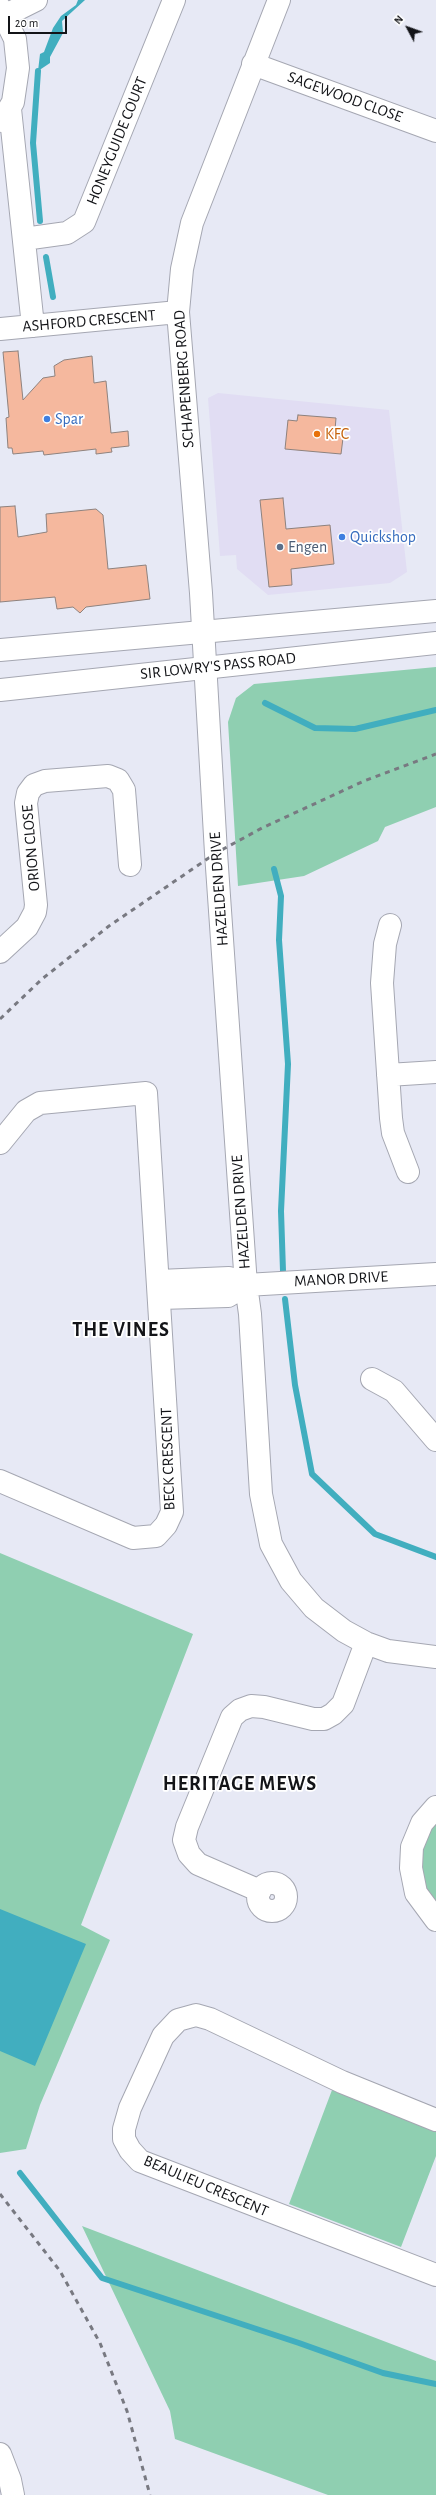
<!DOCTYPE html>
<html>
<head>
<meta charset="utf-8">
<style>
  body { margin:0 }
  #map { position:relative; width:436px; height:2495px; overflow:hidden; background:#e7e9f5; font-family:"Alegreya Sans",sans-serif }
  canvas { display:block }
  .north { position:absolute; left:388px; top:8px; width:40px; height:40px; -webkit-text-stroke:3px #fff; paint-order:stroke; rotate:311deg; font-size:11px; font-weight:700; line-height:16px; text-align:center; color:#131418 }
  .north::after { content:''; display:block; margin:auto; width:14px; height:18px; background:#131418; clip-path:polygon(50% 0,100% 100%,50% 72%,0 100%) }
  .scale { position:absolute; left:8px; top:16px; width:59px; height:18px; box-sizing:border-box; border:2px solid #131418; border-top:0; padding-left:5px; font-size:12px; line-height:14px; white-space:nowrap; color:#131418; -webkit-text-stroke:3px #fff; paint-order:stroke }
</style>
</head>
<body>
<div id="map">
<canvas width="436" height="2495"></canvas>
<div class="north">N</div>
<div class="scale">20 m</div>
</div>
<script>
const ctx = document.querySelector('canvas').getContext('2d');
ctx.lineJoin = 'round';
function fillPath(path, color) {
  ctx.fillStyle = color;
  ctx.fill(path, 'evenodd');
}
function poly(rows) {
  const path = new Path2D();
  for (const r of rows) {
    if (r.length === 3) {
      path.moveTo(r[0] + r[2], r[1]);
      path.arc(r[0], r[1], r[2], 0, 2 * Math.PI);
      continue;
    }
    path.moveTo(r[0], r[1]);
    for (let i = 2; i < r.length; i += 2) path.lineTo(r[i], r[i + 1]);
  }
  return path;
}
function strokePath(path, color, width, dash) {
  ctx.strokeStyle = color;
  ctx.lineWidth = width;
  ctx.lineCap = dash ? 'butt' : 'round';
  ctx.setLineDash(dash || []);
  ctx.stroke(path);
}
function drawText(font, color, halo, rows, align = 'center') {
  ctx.font = font + ' "Alegreya Sans",sans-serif';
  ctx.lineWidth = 3.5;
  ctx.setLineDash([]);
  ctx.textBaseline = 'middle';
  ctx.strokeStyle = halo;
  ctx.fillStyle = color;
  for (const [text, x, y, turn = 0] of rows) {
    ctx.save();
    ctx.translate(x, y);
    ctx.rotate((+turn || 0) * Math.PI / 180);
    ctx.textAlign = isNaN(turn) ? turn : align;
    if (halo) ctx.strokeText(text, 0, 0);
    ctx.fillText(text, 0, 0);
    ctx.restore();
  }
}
fillPath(poly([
  [218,393,389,410,407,572,390,583,268,595,237,569,236,555,220,556,208,398]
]), '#e1ddf3');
fillPath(poly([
  [436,667,436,807,385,827,378,841,304,876,238,886,228,722,236,698,254,684],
  [0,1553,193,1634,81,1925,110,1940,40,2105,26,2149,0,2153],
  [436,1808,436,1915,419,1891,414,1851],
  [332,2090,436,2132,436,2156,401,2247,289,2204],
  [82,2226,436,2361,436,2495,328,2495,175,2439,170,2411]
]), '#8fcfb1');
fillPath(poly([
  [78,0,85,0,62,21,63,33,50,57,50,63,38,71,40,54,44,52,53,28,61,16,76,5],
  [0,1909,86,1944,35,2066,0,2051]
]), '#41aebf');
strokePath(poly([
  [38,71,33,143,40,221],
  [46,257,53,297],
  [265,703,315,728,355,729,436,710],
  [274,869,281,896,279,940,288,1064,281,1211,283,1271],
  [285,1299,295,1385,312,1474,375,1534,436,1557],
  [20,2173,102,2278,299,2343,383,2373,436,2384]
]), '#41aebf', 6);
const building = poly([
  [18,351,23,400,43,378,55,376,54,366,64,360,92,356,94,383,106,381,111,433,128,431,129,446,111,448,112,452,96,454,96,449,44,455,43,451,13,454,12,448,8,448,6,418,9,417,3,352,18,351],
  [298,415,336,418,335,430,344,430,341,454,285,449,288,420,297,421,298,415],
  [283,498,286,529,330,525,334,564,291,569,292,585,269,587,260,500,283,498],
  [15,506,18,537,47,532,46,514,96,509,103,515,108,569,146,565,150,599,86,607,80,613,73,607,57,609,55,597,0,602,0,507,15,506]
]);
fillPath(building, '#f5b89e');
strokePath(building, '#8e827e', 1);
const minor = poly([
  [279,0,192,223,182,269,178,312,201,593,216,853,246,1285,250,1314,261,1494,271,1544,291,1581,314,1608,344,1631,366,1643,388,1651,436,1657],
  [0,8,15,39,18,68,13,102,2,121],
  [4,16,36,0],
  [253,64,436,131],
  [10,109,33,326],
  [24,239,67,233,84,222,174,0],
  [0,329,178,312],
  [390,925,385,944,382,983,391,1118,393,1133,408,1172],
  [0,952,27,927,35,912,36,905,26,803,28,793,34,785,45,781,108,776,118,780,124,790,130,865],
  [388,1075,436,1072],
  [0,1143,26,1111,40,1103,146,1093,172,1512,166,1525,156,1536,133,1538,0,1481],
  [159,1281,229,1278,246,1285,436,1274],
  [160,1298,228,1296,246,1285],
  [372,1379,394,1391,436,1440],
  [436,1807,422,1823,412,1847,411,1868,416,1893,436,1920],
  [272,1897,14],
  [260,1891,198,1864,189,1854,184,1840,187,1827,232,1717,240,1710,251,1706,264,1707,313,1719,324,1719,333,1714,343,1704,366,1643],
  [436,2120,342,2082,210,2019,196,2015,178,2020,163,2036,130,2108,124,2129,124,2139,130,2150,140,2161,436,2275],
  [0,2454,10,2480,13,2495]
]);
const major = poly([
  [0,650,436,611],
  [0,690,436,643]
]);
strokePath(minor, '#a5a7b2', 24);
strokePath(major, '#a5a7b2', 24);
strokePath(minor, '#fff', 22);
strokePath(major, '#fff', 22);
strokePath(poly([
  [0,1019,42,979,109,926,216,853,262,828,364,781,436,754],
  [0,2194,60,2271,100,2343,127,2411,150,2495]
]), '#787981', 3, [5, 5]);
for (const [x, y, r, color] of [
  [47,419,4,"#3f7fe0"],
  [317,434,4,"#e8710a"],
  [342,537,4,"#3f7fe0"],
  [280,547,4,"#5c6f8a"]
]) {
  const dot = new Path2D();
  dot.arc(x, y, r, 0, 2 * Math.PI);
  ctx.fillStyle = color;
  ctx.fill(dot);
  strokePath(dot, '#fff', 1.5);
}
drawText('16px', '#131418', '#fff', [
  ["SAGEWOOD CLOSE",345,97,20],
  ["HONEYGUIDE COURT",117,141,-68],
  ["ASHFORD CRESCENT",89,321,-5],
  ["SCHAPENBERG ROAD",184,379,-94],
  ["SIR LOWRY'S PASS ROAD",218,666,-6],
  ["ORION CLOSE",31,848,-95],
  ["HAZELDEN DRIVE",219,889,-94],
  ["HAZELDEN DRIVE",241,1212,-94],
  ["MANOR DRIVE",341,1279,-3],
  ["BECK CRESCENT",168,1459,-92],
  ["BEAULIEU CRESCENT",206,2186,23]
]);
drawText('16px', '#366cbe', '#fff', [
  ["Spar",55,419],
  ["Quickshop",350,537]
], 'left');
drawText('16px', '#c56008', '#fff', [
  ["KFC",325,434]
], 'left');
drawText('16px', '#4e5e75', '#fff', [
  ["Engen",288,547]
], 'left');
ctx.letterSpacing = '1px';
drawText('bold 20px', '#131418', '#fff', [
  ["THE VINES",121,1330],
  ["HERITAGE MEWS",240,1784]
]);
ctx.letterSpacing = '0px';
</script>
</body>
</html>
